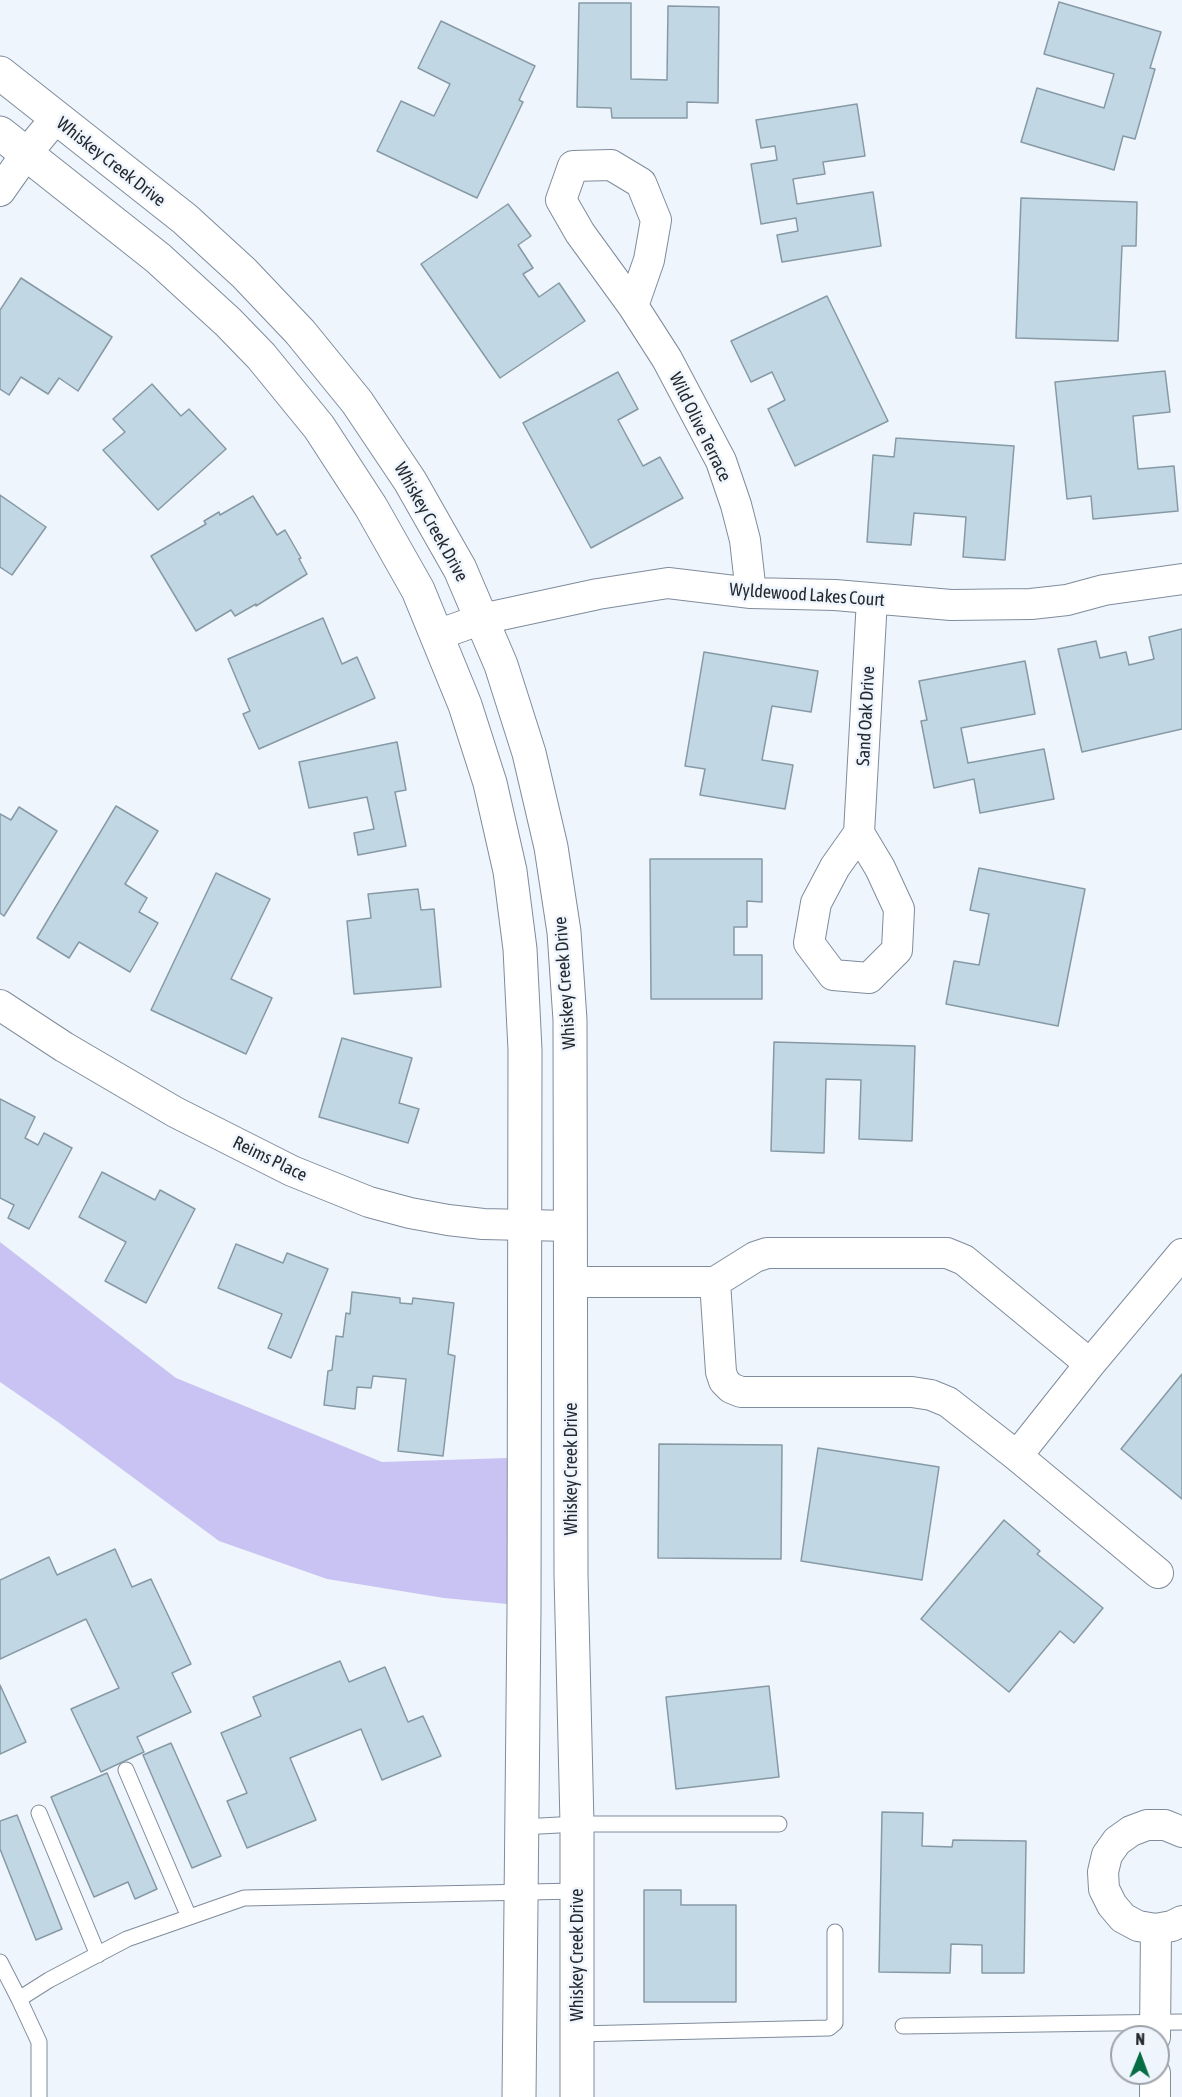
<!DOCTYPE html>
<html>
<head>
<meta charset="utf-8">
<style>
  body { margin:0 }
  #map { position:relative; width:1182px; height:2097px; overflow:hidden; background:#eff5fc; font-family:"Asap Condensed",sans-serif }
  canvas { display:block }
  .north { position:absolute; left:1110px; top:2025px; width:60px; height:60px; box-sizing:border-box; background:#eff5fc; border:2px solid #9ea3aa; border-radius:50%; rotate:1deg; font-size:16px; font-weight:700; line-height:24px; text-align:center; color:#242930 }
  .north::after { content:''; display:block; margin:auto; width:21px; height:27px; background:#066d44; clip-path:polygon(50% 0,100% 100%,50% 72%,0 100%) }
</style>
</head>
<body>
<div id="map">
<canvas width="1182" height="2097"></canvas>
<div class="north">N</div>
</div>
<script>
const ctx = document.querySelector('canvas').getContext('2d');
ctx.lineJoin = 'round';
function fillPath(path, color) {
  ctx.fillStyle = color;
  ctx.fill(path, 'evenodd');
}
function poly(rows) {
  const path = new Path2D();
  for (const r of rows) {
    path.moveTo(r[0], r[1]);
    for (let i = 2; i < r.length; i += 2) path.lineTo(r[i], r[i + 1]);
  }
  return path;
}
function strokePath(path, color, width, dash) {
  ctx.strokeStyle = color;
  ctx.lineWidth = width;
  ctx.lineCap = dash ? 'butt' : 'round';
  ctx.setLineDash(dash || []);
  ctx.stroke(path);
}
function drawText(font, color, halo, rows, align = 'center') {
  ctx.font = font + ' "Asap Condensed",sans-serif';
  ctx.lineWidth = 5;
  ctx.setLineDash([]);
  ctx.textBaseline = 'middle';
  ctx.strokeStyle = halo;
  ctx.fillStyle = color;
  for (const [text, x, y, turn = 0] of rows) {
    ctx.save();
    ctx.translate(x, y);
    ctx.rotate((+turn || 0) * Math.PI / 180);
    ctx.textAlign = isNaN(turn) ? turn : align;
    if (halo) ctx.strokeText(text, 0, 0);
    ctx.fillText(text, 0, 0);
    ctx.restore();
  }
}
fillPath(poly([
  [0,1242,176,1378,382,1462,507,1458,507,1604,444,1598,327,1579,219,1541,58,1422,0,1382]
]), '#c9c3f4');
const building = poly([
  [1059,2,1161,32,1150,68,1155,69,1135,139,1123,136,1114,170,1021,142,1037,88,1104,108,1114,74,1044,54,1059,2],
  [579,3,631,3,631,79,667,80,668,6,719,7,718,103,687,102,687,118,612,118,611,108,577,107,579,3],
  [441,21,535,66,519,100,523,102,477,198,377,151,401,101,434,116,450,84,418,68,441,21],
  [857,104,865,156,823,162,825,174,793,179,797,204,873,192,881,246,782,262,777,235,798,231,796,218,761,224,751,164,777,160,775,146,761,148,756,120,857,104],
  [1021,198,1137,202,1136,246,1122,246,1118,341,1016,338,1021,198],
  [508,204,531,236,518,245,533,268,523,274,539,297,559,283,585,321,500,378,421,264,508,204],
  [21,278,112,337,78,391,59,378,48,394,21,377,9,395,0,389,0,310,21,278],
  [827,296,888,421,795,466,768,409,785,400,772,372,751,382,731,341,827,296],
  [1165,371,1170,412,1133,416,1138,469,1174,466,1178,511,1093,519,1091,496,1067,499,1055,382,1165,371],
  [618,372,638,409,618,420,643,466,660,457,683,498,591,548,523,423,618,372],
  [152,384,181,416,189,409,226,449,158,510,103,450,125,432,113,419,152,384],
  [896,438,1014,446,1005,560,963,557,966,517,914,513,911,545,867,542,873,455,894,457,896,438],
  [0,495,46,527,12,575,0,567,0,495],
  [253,496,277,535,285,530,301,558,299,559,307,574,256,606,256,604,235,616,231,610,196,631,151,556,206,524,204,521,219,512,220,515,253,496],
  [323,618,342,664,357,657,375,698,259,749,243,714,250,711,228,659,323,618],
  [1182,629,1182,729,1082,752,1058,649,1096,641,1100,658,1126,652,1129,665,1154,659,1149,637,1182,629],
  [704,652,818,671,811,712,772,706,762,760,793,765,785,809,700,795,705,769,685,766,704,652],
  [1025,661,1035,714,961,728,968,763,1044,749,1054,799,980,813,974,779,934,788,921,721,927,720,919,681,1025,661],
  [397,742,406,790,395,792,406,846,358,855,354,833,374,829,367,797,309,808,299,762,397,742],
  [116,806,158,831,125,884,147,898,139,912,158,923,130,972,79,942,69,958,37,938,116,806],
  [19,807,57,831,4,916,0,913,0,814,11,820,19,807],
  [650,859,762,859,762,902,747,901,747,927,734,927,734,955,762,955,762,999,651,999,650,859],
  [979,868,1085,889,1058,1026,946,1004,954,961,979,965,989,914,970,910,979,868],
  [216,873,270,899,231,979,272,998,246,1054,151,1010,216,873],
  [418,889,421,910,434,909,441,987,354,994,347,921,371,918,368,894,418,889],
  [342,1038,412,1058,399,1103,419,1109,408,1143,319,1117,342,1038],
  [774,1042,915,1046,912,1141,859,1139,861,1080,826,1079,824,1153,771,1151,774,1042],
  [0,1099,35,1117,25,1138,38,1145,44,1133,72,1148,29,1229,8,1218,14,1205,0,1198,0,1099],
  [102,1172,155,1200,160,1190,195,1209,146,1303,105,1281,126,1242,79,1217,102,1172],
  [236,1244,283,1263,287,1253,328,1269,291,1358,268,1348,282,1314,218,1288,236,1244],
  [352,1292,400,1298,400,1303,412,1304,413,1298,454,1303,448,1354,455,1356,443,1456,398,1451,406,1379,373,1376,371,1388,357,1387,355,1409,324,1405,328,1371,332,1370,336,1336,343,1337,346,1313,350,1314,352,1292],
  [1182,1374,1182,1499,1121,1449,1182,1374],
  [659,1444,782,1445,781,1559,658,1558,659,1444],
  [818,1448,939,1467,922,1580,801,1561,818,1448],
  [1004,1520,1040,1551,1037,1554,1103,1608,1074,1643,1060,1631,1009,1692,921,1619,1004,1520],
  [115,1549,132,1587,151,1579,191,1664,172,1673,191,1712,137,1737,144,1752,101,1772,71,1709,119,1688,86,1619,0,1659,0,1580,49,1557,57,1575,115,1549],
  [340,1661,349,1682,385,1667,408,1722,423,1716,441,1756,382,1780,361,1729,290,1758,316,1820,247,1848,227,1801,247,1793,221,1733,261,1716,253,1697,340,1661],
  [0,1685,26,1742,0,1754,0,1685],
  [769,1686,779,1777,676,1789,666,1697,769,1686],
  [171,1743,221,1856,192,1868,143,1755,171,1743],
  [107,1773,157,1889,135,1899,128,1882,94,1897,51,1797,107,1773],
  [882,1812,923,1813,922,1846,952,1847,953,1840,1026,1841,1024,1973,982,1973,982,1945,951,1944,950,1973,879,1972,882,1812],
  [17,1815,62,1929,36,1940,0,1849,0,1821,17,1815],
  [644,1890,681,1890,681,1905,736,1905,736,2002,644,2002,644,1890]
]);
fillPath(building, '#c2d7e4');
strokePath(building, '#869aa6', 1.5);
const service = poly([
  [126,1770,189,1917],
  [39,1813,98,1955],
  [522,1827,577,1824,779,1824],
  [0,1962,19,1999,49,1980,127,1939,244,1898,577,1891],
  [19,1999,39,2042,39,2097],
  [903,2026,1182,2022],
  [577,2034,829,2028,835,2023,835,1932]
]);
const minor = poly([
  [611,165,641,183,656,220,649,260,633,306,580,233,561,200,573,166,611,165],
  [0,191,26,154,56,118],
  [633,306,667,359,721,461,736,505,745,540,751,593],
  [437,635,482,619,598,594,668,583,751,593,835,595,951,605,1031,604,1067,600,1104,590,1182,579],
  [859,833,880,868,899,909,897,950,869,978,833,975,809,943,816,903,835,867,859,833],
  [859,833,872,599],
  [0,1005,64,1047,175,1112,292,1171,369,1202,410,1213,448,1220,483,1224,570,1226],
  [570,1282,715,1282,755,1257,767,1253,947,1253,964,1260,1090,1364,1182,1254],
  [715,1282,721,1372,724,1381,731,1388,741,1392,912,1392,931,1395,948,1402,1017,1456],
  [1090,1364,1017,1456,1158,1573],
  [1182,1832,1165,1825,1147,1825,1131,1831,1117,1841,1107,1855,1103,1872,1104,1889,1112,1905,1123,1918,1138,1926,1156,1929,1172,1926,1182,1921],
  [1155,2037,1156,1929],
  [1155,2073,1155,2097]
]);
const tertiary = poly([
  [0,73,185,219,244,273,300,332,357,402,410,481,460,569,501,665,529,753,551,847,564,932,570,1020,571,1575,577,1824,577,2097],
  [0,133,158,258,228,322,261,356,319,427,371,507,418,590,465,705,490,783,510,871,520,949,525,1050,524,1610,519,2097]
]);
strokePath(service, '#7f8c9c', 17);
strokePath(minor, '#7f8c9c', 32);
strokePath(tertiary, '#7f8c9c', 35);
strokePath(service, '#fff', 15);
strokePath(minor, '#fff', 30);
strokePath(tertiary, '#fff', 33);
drawText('18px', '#242930', '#eff5fc', [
  ["Whiskey Creek Drive",111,162,38],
  ["Wild Olive Terrace",700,427,64],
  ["Whiskey Creek Drive",431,522,61],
  ["Wyldewood Lakes Court",807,595,4],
  ["Sand Oak Drive",866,716,-87],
  ["Whiskey Creek Drive",565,983,-94],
  ["Reims Place",270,1159,26],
  ["Whiskey Creek Drive",571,1469,-90],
  ["Whiskey Creek Drive",577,1955,-90]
]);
</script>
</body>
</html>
